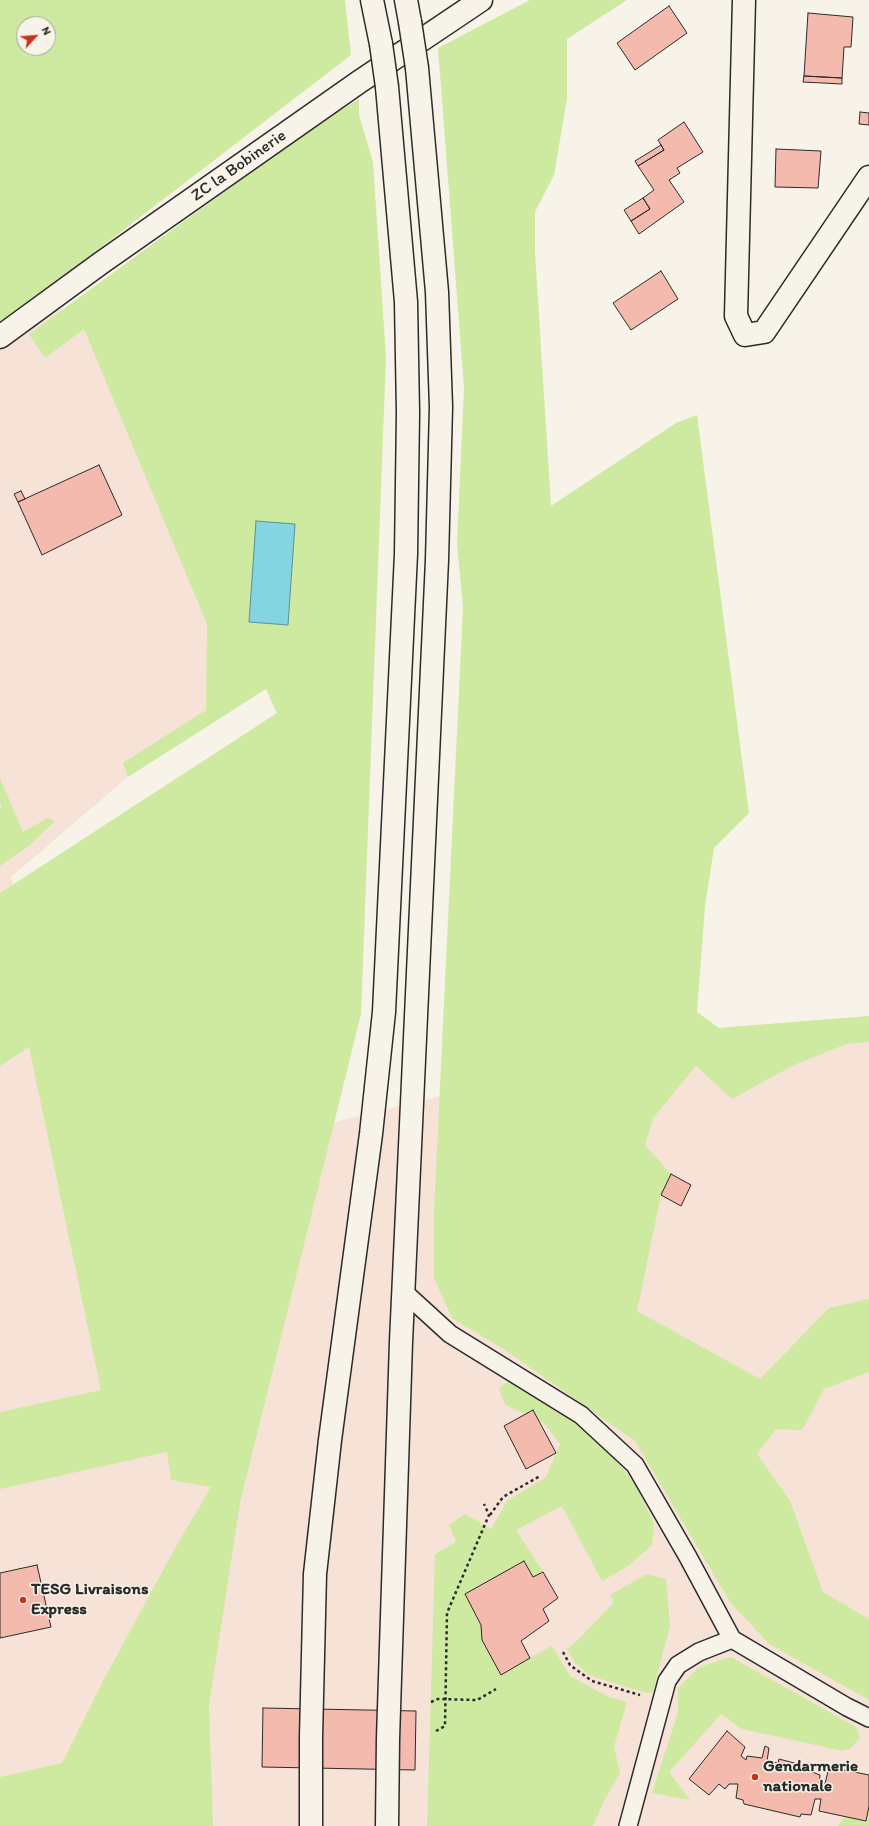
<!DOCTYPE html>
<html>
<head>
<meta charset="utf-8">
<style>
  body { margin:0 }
  #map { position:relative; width:869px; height:1826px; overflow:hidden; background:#f7f3e8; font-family:Itim,sans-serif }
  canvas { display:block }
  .north { position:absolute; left:16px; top:16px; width:40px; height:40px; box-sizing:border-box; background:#f7f3e8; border:1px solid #a5a39c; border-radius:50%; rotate:64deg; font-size:11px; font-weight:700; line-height:16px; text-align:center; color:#2b2b2b }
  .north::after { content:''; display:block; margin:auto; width:14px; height:18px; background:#c8321e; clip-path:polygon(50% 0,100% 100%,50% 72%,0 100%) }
</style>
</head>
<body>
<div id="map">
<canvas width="869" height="1826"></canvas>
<div class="north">N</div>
</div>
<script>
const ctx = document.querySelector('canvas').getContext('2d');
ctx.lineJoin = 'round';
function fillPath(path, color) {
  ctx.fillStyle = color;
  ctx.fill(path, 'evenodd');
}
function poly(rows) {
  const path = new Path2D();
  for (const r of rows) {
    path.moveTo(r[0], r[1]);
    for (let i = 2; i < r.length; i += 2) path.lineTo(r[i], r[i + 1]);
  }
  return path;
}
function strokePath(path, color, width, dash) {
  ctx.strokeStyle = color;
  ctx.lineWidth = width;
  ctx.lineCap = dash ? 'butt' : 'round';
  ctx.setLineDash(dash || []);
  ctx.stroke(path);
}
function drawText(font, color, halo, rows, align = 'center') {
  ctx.font = font + ' Itim,sans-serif';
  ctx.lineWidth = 3;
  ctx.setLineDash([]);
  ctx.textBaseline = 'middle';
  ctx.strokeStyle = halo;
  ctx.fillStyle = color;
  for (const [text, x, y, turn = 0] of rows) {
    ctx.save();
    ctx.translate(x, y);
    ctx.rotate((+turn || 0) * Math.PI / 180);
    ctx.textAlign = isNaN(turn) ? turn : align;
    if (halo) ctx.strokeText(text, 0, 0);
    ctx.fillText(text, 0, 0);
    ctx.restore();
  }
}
fillPath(poly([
  [0,306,143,315,267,658,11,877,115,1176,719,1028,869,1016,869,1826,193,1826,178,1738,0,1777]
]), '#f6e2d7');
fillPath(poly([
  [0,0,345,0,351,55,22,308,0,321],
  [24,24,48,24,48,48,24,48],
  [530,0,627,0,567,39,567,99,554,175,535,212,535,253,551,506,676,423,697,415,749,813,714,848,705,906,697,1012,719,1028,869,1016,869,1042,846,1044,794,1065,732,1099,696,1066,653,1118,645,1145,671,1174,661,1195,637,1311,760,1379,829,1308,869,1299,869,1372,824,1389,802,1430,776,1429,757,1454,790,1501,823,1592,869,1619,869,1700,769,1644,730,1602,635,1441,505,1350,452,1318,434,1278,434,1211,463,607,457,544,464,388,438,48],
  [359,99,359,115,373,162,386,357,361,1014,240,1503,209,1705,213,1826,0,1826,0,1777,62,1763,103,1681,174,1550,211,1487,171,1480,167,1452,0,1489,0,1412,101,1390,29,1047,0,1066,0,893,277,713,266,689,128,777,123,763,206,710,207,624,84,329,45,358,29,334,316,125],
  [0,778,23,832,48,818,55,821,30,845,0,866,0,808,2,806,0,802],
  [510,1380,573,1413,614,1457,636,1486,654,1523,652,1545,628,1566,602,1581,562,1506,516,1530,543,1572,505,1645,530,1658,552,1646,570,1676,609,1697,627,1702,614,1747,620,1773,603,1803,593,1826,427,1826,435,1554,456,1542,449,1525,465,1514,491,1529,507,1501,546,1477,560,1444,543,1422,505,1405,499,1388],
  [647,1574,666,1579,670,1625,653,1692,646,1693,591,1676,575,1663,567,1649,579,1639,614,1602,610,1595],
  [731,1657,856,1727,860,1738,851,1748,843,1751,742,1729,721,1714,669,1772,690,1800,652,1793,678,1712,678,1688,699,1667],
  [869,1783,869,1826,838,1826]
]), '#ceeaa0');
const water = poly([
  [256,521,295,524,288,625,249,622,256,521]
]);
fillPath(water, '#84d4e1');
strokePath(water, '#609098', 1);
const building = poly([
  [669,6,687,33,635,70,617,43,669,6],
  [808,13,853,17,851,47,844,47,842,78,804,76,808,13],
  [804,76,842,78,842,84,803,82,804,76],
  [860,112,869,113,869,125,859,124,860,112],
  [684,122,703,152,677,168,680,173,669,180,684,202,639,234,631,221,650,209,643,198,654,190,638,166,664,150,658,140,684,122],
  [661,145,664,150,638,166,635,161,661,145],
  [776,149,821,151,818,188,775,187,776,149],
  [643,198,650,209,631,221,624,210,643,198],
  [661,271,678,299,631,330,613,303,661,271],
  [99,465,122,515,42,555,18,502,99,465],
  [21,491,25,499,18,502,14,494,21,491],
  [671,1174,691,1185,681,1206,661,1195,671,1174],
  [533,1410,556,1453,526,1469,504,1426,533,1410],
  [524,1561,533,1577,543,1572,558,1598,543,1609,549,1621,521,1641,530,1658,501,1675,482,1640,481,1625,465,1594,524,1561],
  [37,1565,51,1627,0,1638,0,1573,37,1565],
  [263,1708,416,1711,415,1770,262,1767,263,1708],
  [727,1731,745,1747,741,1756,746,1760,747,1756,762,1758,765,1746,769,1748,767,1761,778,1763,779,1759,813,1768,812,1772,820,1775,819,1784,825,1784,829,1767,869,1775,869,1806,866,1821,819,1811,821,1799,815,1799,811,1815,801,1814,800,1817,744,1804,743,1800,736,1798,738,1784,729,1784,725,1789,719,1784,709,1795,689,1779,727,1731]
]);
fillPath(building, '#f5baae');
strokePath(building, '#2b2b2b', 1);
const service = poly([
  [404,1292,450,1334,581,1415,635,1465,688,1557,732,1639],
  [628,1826,667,1681,678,1665,699,1652,732,1639,847,1707,869,1718]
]);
const minor = poly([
  [744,0,736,316,745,335,764,332,869,177]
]);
const tertiary = poly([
  [0,337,101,263,359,82,481,0]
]);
const motorway = poly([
  [372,0,381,44],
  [406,0,410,22],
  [311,1826,311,1737,315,1574,330,1440,371,1134,384,1012,406,554,408,413,406,302,387,87],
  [387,1826,388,1739,401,1342,437,560,441,407,437,292,417,68]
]);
strokePath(service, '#2b2b2b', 20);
strokePath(minor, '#2b2b2b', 25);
strokePath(tertiary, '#2b2b2b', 25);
strokePath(motorway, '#2b2b2b', 25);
strokePath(poly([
  [490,1515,503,1497,540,1476],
  [563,1652,570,1665,592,1681,640,1695],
  [431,1702,438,1699,477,1700,496,1689],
  [436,1731,445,1726,447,1613,489,1515,484,1504]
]), '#2b2b2b', 2.5, [3, 3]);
strokePath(service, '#f7f3e8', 17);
strokePath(minor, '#f7f3e8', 22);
strokePath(tertiary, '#f7f3e8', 22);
strokePath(motorway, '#f7f3e8', 22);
const motorwayBridge = poly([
  [410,22,417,68],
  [381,44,387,87]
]);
strokePath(motorwayBridge, '#2b2b2b', 25, []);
strokePath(motorwayBridge, '#f7f3e8', 22);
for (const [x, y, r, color] of [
  [23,1600,4,"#c8321e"],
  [755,1777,4,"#c8321e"]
]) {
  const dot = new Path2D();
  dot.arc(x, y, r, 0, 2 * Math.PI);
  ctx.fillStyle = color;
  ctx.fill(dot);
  strokePath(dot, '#f7f3e8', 1.5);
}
drawText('17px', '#2b2b2b', '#f7f3e8', [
  ["ZC la Bobinerie",239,166,-35]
]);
drawText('bold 17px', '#2b2b2b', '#f7f3e8', [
  ["TESG Livraisons",31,1590],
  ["Express",31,1610],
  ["Gendarmerie",763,1767],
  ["nationale",763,1787]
], 'left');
</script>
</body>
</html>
